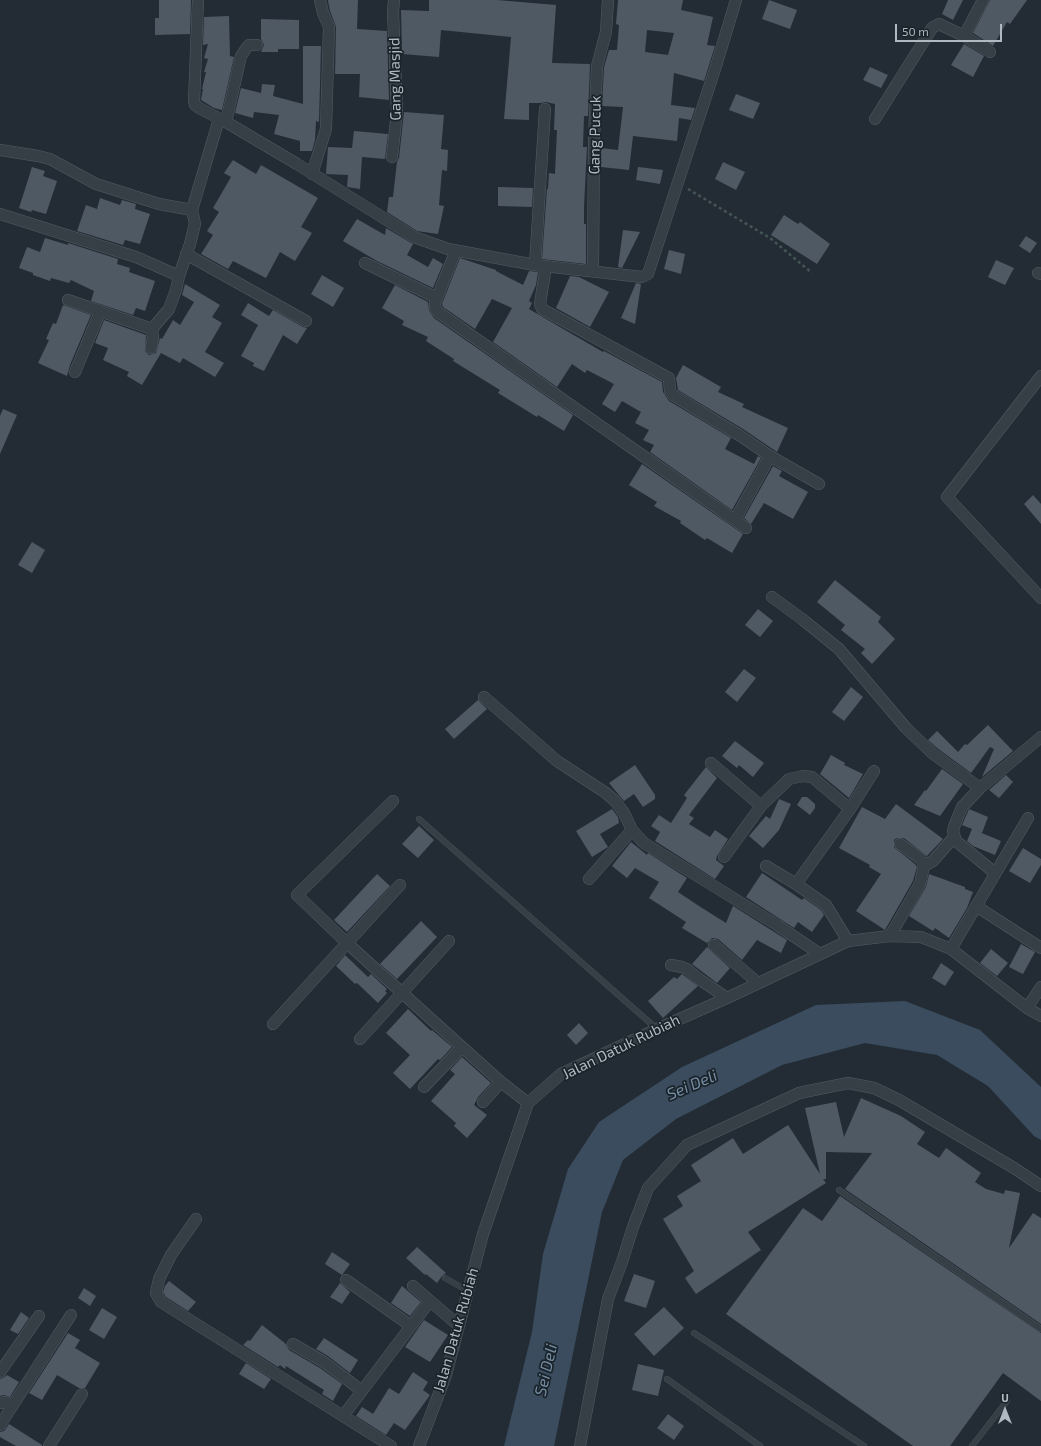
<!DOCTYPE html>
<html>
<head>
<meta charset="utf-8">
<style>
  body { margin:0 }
  #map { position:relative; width:1041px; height:1446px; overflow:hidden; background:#232c35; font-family:"Exo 2",sans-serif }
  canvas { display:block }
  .north { position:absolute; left:985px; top:1390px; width:40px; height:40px; -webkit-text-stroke:3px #1b232a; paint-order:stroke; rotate:0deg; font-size:11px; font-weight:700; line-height:16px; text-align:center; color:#b0b9c2 }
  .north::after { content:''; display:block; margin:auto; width:14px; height:18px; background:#b0b9c2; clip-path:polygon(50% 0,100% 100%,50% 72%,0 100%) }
  .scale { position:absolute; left:895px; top:24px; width:107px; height:18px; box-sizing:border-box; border:2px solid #b0b9c2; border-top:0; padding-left:5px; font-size:12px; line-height:14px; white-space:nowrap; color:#b0b9c2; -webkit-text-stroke:3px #1b232a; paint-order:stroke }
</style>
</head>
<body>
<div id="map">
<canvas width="1041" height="1446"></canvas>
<div class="north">U</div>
<div class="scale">50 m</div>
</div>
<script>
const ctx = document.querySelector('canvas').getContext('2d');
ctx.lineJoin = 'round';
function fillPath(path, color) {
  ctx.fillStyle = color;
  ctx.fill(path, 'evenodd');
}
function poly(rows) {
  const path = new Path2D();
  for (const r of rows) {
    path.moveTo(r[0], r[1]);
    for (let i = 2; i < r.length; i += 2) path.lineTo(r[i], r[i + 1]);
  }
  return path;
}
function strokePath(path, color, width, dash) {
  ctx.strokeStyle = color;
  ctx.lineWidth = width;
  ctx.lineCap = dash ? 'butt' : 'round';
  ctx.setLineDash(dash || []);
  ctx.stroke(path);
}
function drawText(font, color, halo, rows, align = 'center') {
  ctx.font = font + ' "Exo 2",sans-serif';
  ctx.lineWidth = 3.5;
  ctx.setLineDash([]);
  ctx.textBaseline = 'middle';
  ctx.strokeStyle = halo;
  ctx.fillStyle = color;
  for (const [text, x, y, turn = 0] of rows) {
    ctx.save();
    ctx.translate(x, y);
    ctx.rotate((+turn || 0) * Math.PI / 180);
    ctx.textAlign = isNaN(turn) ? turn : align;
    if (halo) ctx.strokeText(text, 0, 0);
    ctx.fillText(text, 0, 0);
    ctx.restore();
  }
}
fillPath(poly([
  [905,1001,980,1030,1041,1087,1041,1140,1034,1136,988,1086,937,1055,865,1043,782,1065,676,1119,623,1160,602,1212,554,1446,504,1446,532,1332,543,1254,568,1169,599,1122,682,1067,816,1005]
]), '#3a4c5d');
fillPath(poly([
  [159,0,191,0,190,34,155,35,155,18,159,18],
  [328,0,358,0,357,29,387,31,389,100,359,97,360,74,335,74,336,27,330,11,328,1],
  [429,0,497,0,556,5,552,63,590,64,588,116,584,116,583,147,587,147,584,207,584,224,586,224,586,264,542,259,547,189,548,189,549,173,555,174,557,130,554,130,555,104,546,102,541,103,529,103,529,120,504,119,511,37,441,30,439,57,402,54,401,10,429,11],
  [618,0,683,0,681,10,713,17,707,45,715,46,704,81,674,73,671,105,695,108,691,120,679,118,677,141,633,136,629,170,601,167,601,148,618,150,623,107,602,106,604,67,609,50,617,50,619,25,616,24],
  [647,30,674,33,668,55,645,52],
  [769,0,797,10,790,29,762,19],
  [948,0,963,0,953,20,942,14],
  [990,0,1027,0,1010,24,1007,22,993,46,973,33],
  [229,16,230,56,234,57,222,110,214,108,201,100,203,89,202,89,206,72,204,72,208,59,204,58,208,44,203,45,204,17],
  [261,19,299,20,299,49,278,49,278,52,261,52,264,45,261,39],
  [964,44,984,56,973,77,951,65],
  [303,46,321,46,319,122,316,121,315,140,312,151,300,151,300,141,274,134,279,115,254,112,253,118,235,113,241,88,261,93,262,84,275,85,273,96,303,104],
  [870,67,888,75,881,88,863,80],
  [736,94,760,103,753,119,729,110],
  [404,112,444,115,441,149,448,150,447,171,442,170,439,205,444,206,438,234,417,231,387,212,389,197,393,197,397,162,399,158],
  [354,131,388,134,385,159,362,157,360,189,347,187,348,175,326,174,328,147,352,148],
  [233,160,256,174,261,165,318,198,301,227,312,233,295,261,280,252,266,278,233,261,228,269,201,254,213,235,207,231,219,212,213,208,231,177,224,173],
  [723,162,745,172,736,190,715,179],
  [32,167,45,171,43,176,57,181,46,214,32,210,31,212,19,208],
  [638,167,663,170,660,184,636,180],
  [498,187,533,188,532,207,498,206],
  [100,198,120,205,122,200,136,204,135,209,150,214,140,244,125,240,123,245,77,231,86,205,97,209],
  [784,215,798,224,800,222,830,244,817,264,771,235],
  [357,219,385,235,386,228,413,244,407,255,428,267,433,258,443,264,433,288,377,261,343,241],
  [623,230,640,232,622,268,618,267],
  [1026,236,1037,243,1030,253,1019,246],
  [45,238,68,245,68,243,118,259,117,264,130,268,129,272,155,281,145,311,136,308,133,315,91,301,94,291,71,280,69,283,51,278,50,281,33,275,33,273,19,268,27,247,40,252],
  [669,250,685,254,681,274,664,269],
  [460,258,496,270,496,271,523,285,529,271,538,272,536,285,529,301,532,303,529,309,603,352,604,351,662,382,663,392,669,401,731,438,725,449,754,464,758,456,761,458,732,510,650,452,654,445,643,440,649,430,635,423,641,412,622,401,615,412,602,404,614,384,587,370,585,373,572,364,557,387,493,342,512,308,492,299,475,329,443,307,442,304],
  [996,260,1014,268,1005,285,988,277],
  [322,275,344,288,333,307,311,294],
  [570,276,579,277,609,292,590,327,556,308],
  [636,283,641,284,635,324,621,318],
  [185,284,220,305,212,317,222,323,205,352,224,363,215,377,183,358,180,363,161,353,142,385,127,376,129,372,103,360,108,348,95,343,104,320,146,335,145,351,149,355,156,353,160,338,162,339,173,320,180,325,194,302,182,295],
  [395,285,428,302,429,310,434,318,573,415,564,431,538,415,537,417,498,393,500,390,453,361,454,359,426,341,428,337,402,325,404,321,382,308],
  [248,303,269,316,273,310,303,327,307,328,297,344,283,335,264,371,253,366,254,363,241,356,258,325,241,315],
  [63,305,91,315,70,365,67,376,38,363,49,340,46,339,53,323,56,324],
  [683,365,721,387,718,392,744,404,742,407,788,428,777,452,743,429,678,390,676,378],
  [3,409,17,415,0,454,0,416],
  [642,464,743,534,732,553,707,538,705,540,680,523,681,521,654,506,657,502,629,485],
  [773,466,782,471,779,476,808,492,793,519,764,503,751,524,744,518],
  [1033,495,1041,504,1041,524,1024,504],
  [32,542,45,550,32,573,18,565],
  [835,580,881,617,878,622,895,639,872,664,861,653,865,649,841,630,845,625,817,602],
  [758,609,773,621,760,637,745,625],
  [744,669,756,678,737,702,725,692],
  [851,687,863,697,844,721,832,712],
  [478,700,487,709,454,739,445,729],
  [988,725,1013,751,982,777,994,749,990,747,971,773,937,748,928,740,937,731,958,752,965,744,967,745],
  [735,741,764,763,753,777,739,765,737,768,722,756],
  [831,755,845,763,844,765,863,774,849,798,820,774],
  [635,765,655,795,655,799,643,807,634,794,624,801,609,783],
  [706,767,717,778,689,815,694,818,689,824,710,837,715,830,728,839,717,856,716,860,724,866,715,879,655,841,660,832,651,826,659,815,671,823,687,798,684,795],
  [942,769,963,784,940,816,914,805,925,790,926,791],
  [1006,775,1013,782,999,798,989,790],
  [802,797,807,797,815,804,815,808,810,815,797,805],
  [779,799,791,804,779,830,763,848,749,836,766,816,770,819],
  [896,804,943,839,927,856,904,838,897,838,894,840,894,847,896,849,915,864,917,867,913,881,885,930,856,911,881,874,869,867,870,865,839,848,862,807,885,819],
  [612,809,618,817,619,823,600,834,608,847,592,857,576,831],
  [969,809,988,817,982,833,962,825],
  [419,826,434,840,418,858,402,844],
  [972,829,1001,841,995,855,973,846,967,841],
  [631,842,647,855,648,853,687,878,678,892,699,906,726,923,733,906,787,940,781,953,757,940,742,960,718,939,712,938,707,943,682,928,686,922,649,898,659,882,635,868,627,878,612,866],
  [1023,848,1041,859,1041,865,1030,883,1009,871],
  [762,873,802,900,804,898,821,910,824,915,812,932,798,922,794,928,746,897],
  [377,874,390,886,347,932,334,920],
  [929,874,965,887,965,889,973,892,967,908,949,938,935,928,933,931,909,916,926,887],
  [421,921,437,937,397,979,380,964],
  [1021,944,1035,952,1023,974,1009,967],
  [707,947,730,968,717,983,692,964],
  [991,949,1008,963,997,976,980,963],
  [345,955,368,977,371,974,387,989,385,991,387,993,378,1003,357,983,355,984,336,966],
  [941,963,954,972,945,986,932,978],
  [682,974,698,986,663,1018,648,1001,674,977,677,979],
  [408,1009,431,1031,432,1030,452,1047,440,1060,438,1059,410,1089,393,1073,410,1055,386,1033],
  [579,1023,588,1033,576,1045,567,1035],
  [462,1057,491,1083,478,1097,474,1105,487,1115,467,1138,454,1126,456,1123,431,1101,455,1074,450,1070],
  [861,1098,901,1116,925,1132,917,1144,939,1158,946,1148,981,1173,975,1182,986,1189,1004,1194,1005,1190,1020,1193,1009,1248,1033,1213,1041,1218,1041,1324,845,1189,872,1153,826,1152,826,1179,823,1179,826,1183,748,1232,761,1250,696,1294,685,1278,694,1271,663,1219,683,1206,677,1196,701,1181,691,1165,733,1138,743,1154,788,1125,820,1174,805,1108,836,1102,844,1137],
  [840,1196,1041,1333,1041,1401,1003,1373,950,1446,913,1446,726,1314,803,1208,822,1221],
  [417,1247,446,1273,442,1276,437,1283,426,1274,425,1275,406,1258],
  [332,1252,350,1264,342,1275,325,1264],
  [634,1274,655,1281,646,1308,624,1301],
  [169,1281,196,1302,188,1311,166,1297,163,1292,165,1286],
  [340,1283,350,1292,342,1304,330,1297],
  [402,1286,421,1302,410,1316,391,1303],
  [84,1288,96,1296,90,1306,78,1298],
  [664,1307,684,1328,654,1356,634,1334],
  [102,1308,117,1317,104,1339,89,1330],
  [21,1312,29,1318,18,1334,10,1330],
  [424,1320,448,1335,430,1362,405,1347],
  [262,1325,286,1344,289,1350,320,1368,342,1384,333,1401,322,1394,324,1390,286,1366,285,1369,280,1365,278,1367,243,1345,248,1340,250,1341],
  [68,1333,80,1340,75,1348,100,1363,85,1388,79,1388,57,1375,42,1400,29,1393],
  [324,1338,358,1360,350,1373,328,1356,316,1349],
  [246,1363,271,1379,264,1389,239,1374],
  [638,1364,664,1370,658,1396,632,1390],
  [413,1372,428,1382,423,1390,430,1395,405,1430,394,1423,386,1435,356,1416,362,1407,373,1414,389,1388,399,1394],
  [7,1375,19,1382,10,1397,4,1395,0,1396,0,1379,3,1378],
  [668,1414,684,1426,674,1440,657,1428],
  [9,1424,42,1445,42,1446,16,1446,0,1437,0,1432,4,1431]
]), '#4e5964');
const lane = poly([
  [419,819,657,1029],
  [839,1190,1041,1329],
  [445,1278,468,1291],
  [694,1333,864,1446],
  [667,1379,760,1446],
  [972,1446,1007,1401]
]);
const street = poly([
  [198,0,194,101,195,105,199,108,226,122,297,164,414,237,448,249,535,265,642,277,648,274,716,66,736,0],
  [964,36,990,52],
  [875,119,932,28,939,24,964,36,983,0],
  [226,122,241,56,247,47,249,45,257,45],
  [0,150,38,156,50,159,96,184,159,204,192,210],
  [392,157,397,112,393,12,394,0],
  [312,174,326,129,329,27,323,13,320,0],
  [0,214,136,257,179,276],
  [456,250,435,303,435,307,438,312,746,528],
  [186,254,306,321],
  [365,263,437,298],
  [535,265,545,109],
  [546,266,540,304,542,309,669,378,670,391,673,395,739,435,770,456,819,484],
  [593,270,594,139,597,66,606,32,608,0],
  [1038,273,1041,274],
  [68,300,152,329],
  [151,348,153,338,152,329,169,309,176,290,179,276,190,244,195,224,192,210,219,119],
  [75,372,100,312],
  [1041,376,947,497,1041,598],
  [735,520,770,456],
  [772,597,802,619,839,649,906,728,932,753,980,788],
  [484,697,557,761,606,793,616,802,624,813,632,830,644,843,777,925,820,954],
  [711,763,761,806],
  [393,801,297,895,347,943,462,1047,501,1082,528,1103],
  [724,857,761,806,789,779,803,776,812,777,850,809],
  [766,866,796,884,826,905,848,941],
  [924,866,933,861,954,837],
  [995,873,956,841,953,831,955,824,962,807,980,788,1041,737],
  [589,879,632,830],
  [796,884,850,809,874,771],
  [976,906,1041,948],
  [890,936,920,884,924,866,921,859,900,844],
  [714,945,758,983],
  [951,949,1028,818],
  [671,965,682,967,687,969,699,979,727,998],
  [1027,1008,1041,987],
  [273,1024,400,885],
  [360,1039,449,941],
  [424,1087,462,1047],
  [483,1102,501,1082],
  [196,1219,171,1255,159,1279,156,1293,161,1302,391,1446],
  [346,1280,411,1326],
  [413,1286,459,1326],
  [293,1344,324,1362,362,1391],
  [0,1372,39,1316],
  [0,1403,5,1402,12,1405],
  [343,1416,430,1301],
  [0,1425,71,1315],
  [49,1446,82,1394],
  [419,1446,446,1375,483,1234,528,1103,561,1074,657,1029,727,998,848,941,890,936,921,937,951,949,1027,1008,1041,1016],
  [580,1446,608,1299,622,1262,633,1227,648,1188,687,1145,799,1093,848,1083,874,1088,899,1100,1014,1168,1041,1186]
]);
strokePath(lane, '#535c64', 6);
strokePath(street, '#535c64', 12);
strokePath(poly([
  [688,189,770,238,812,273]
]), '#455', 2.5, [3, 3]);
strokePath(lane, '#363e46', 5.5);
strokePath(street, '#363e46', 11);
drawText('15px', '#b0b9c2', '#1b232a', [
  ["Gang Masjid",395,79,-91],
  ["Gang Pucuk",595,135,-89],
  ["Jalan Datuk Rubiah",621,1047,-26],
  ["Jalan Datuk Rubiah",456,1330,-74]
]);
drawText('italic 16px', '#748da3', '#1b232a', [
  ["Sei Deli",692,1085,-23],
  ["Sei Deli",546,1370,-77]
]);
</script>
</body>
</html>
